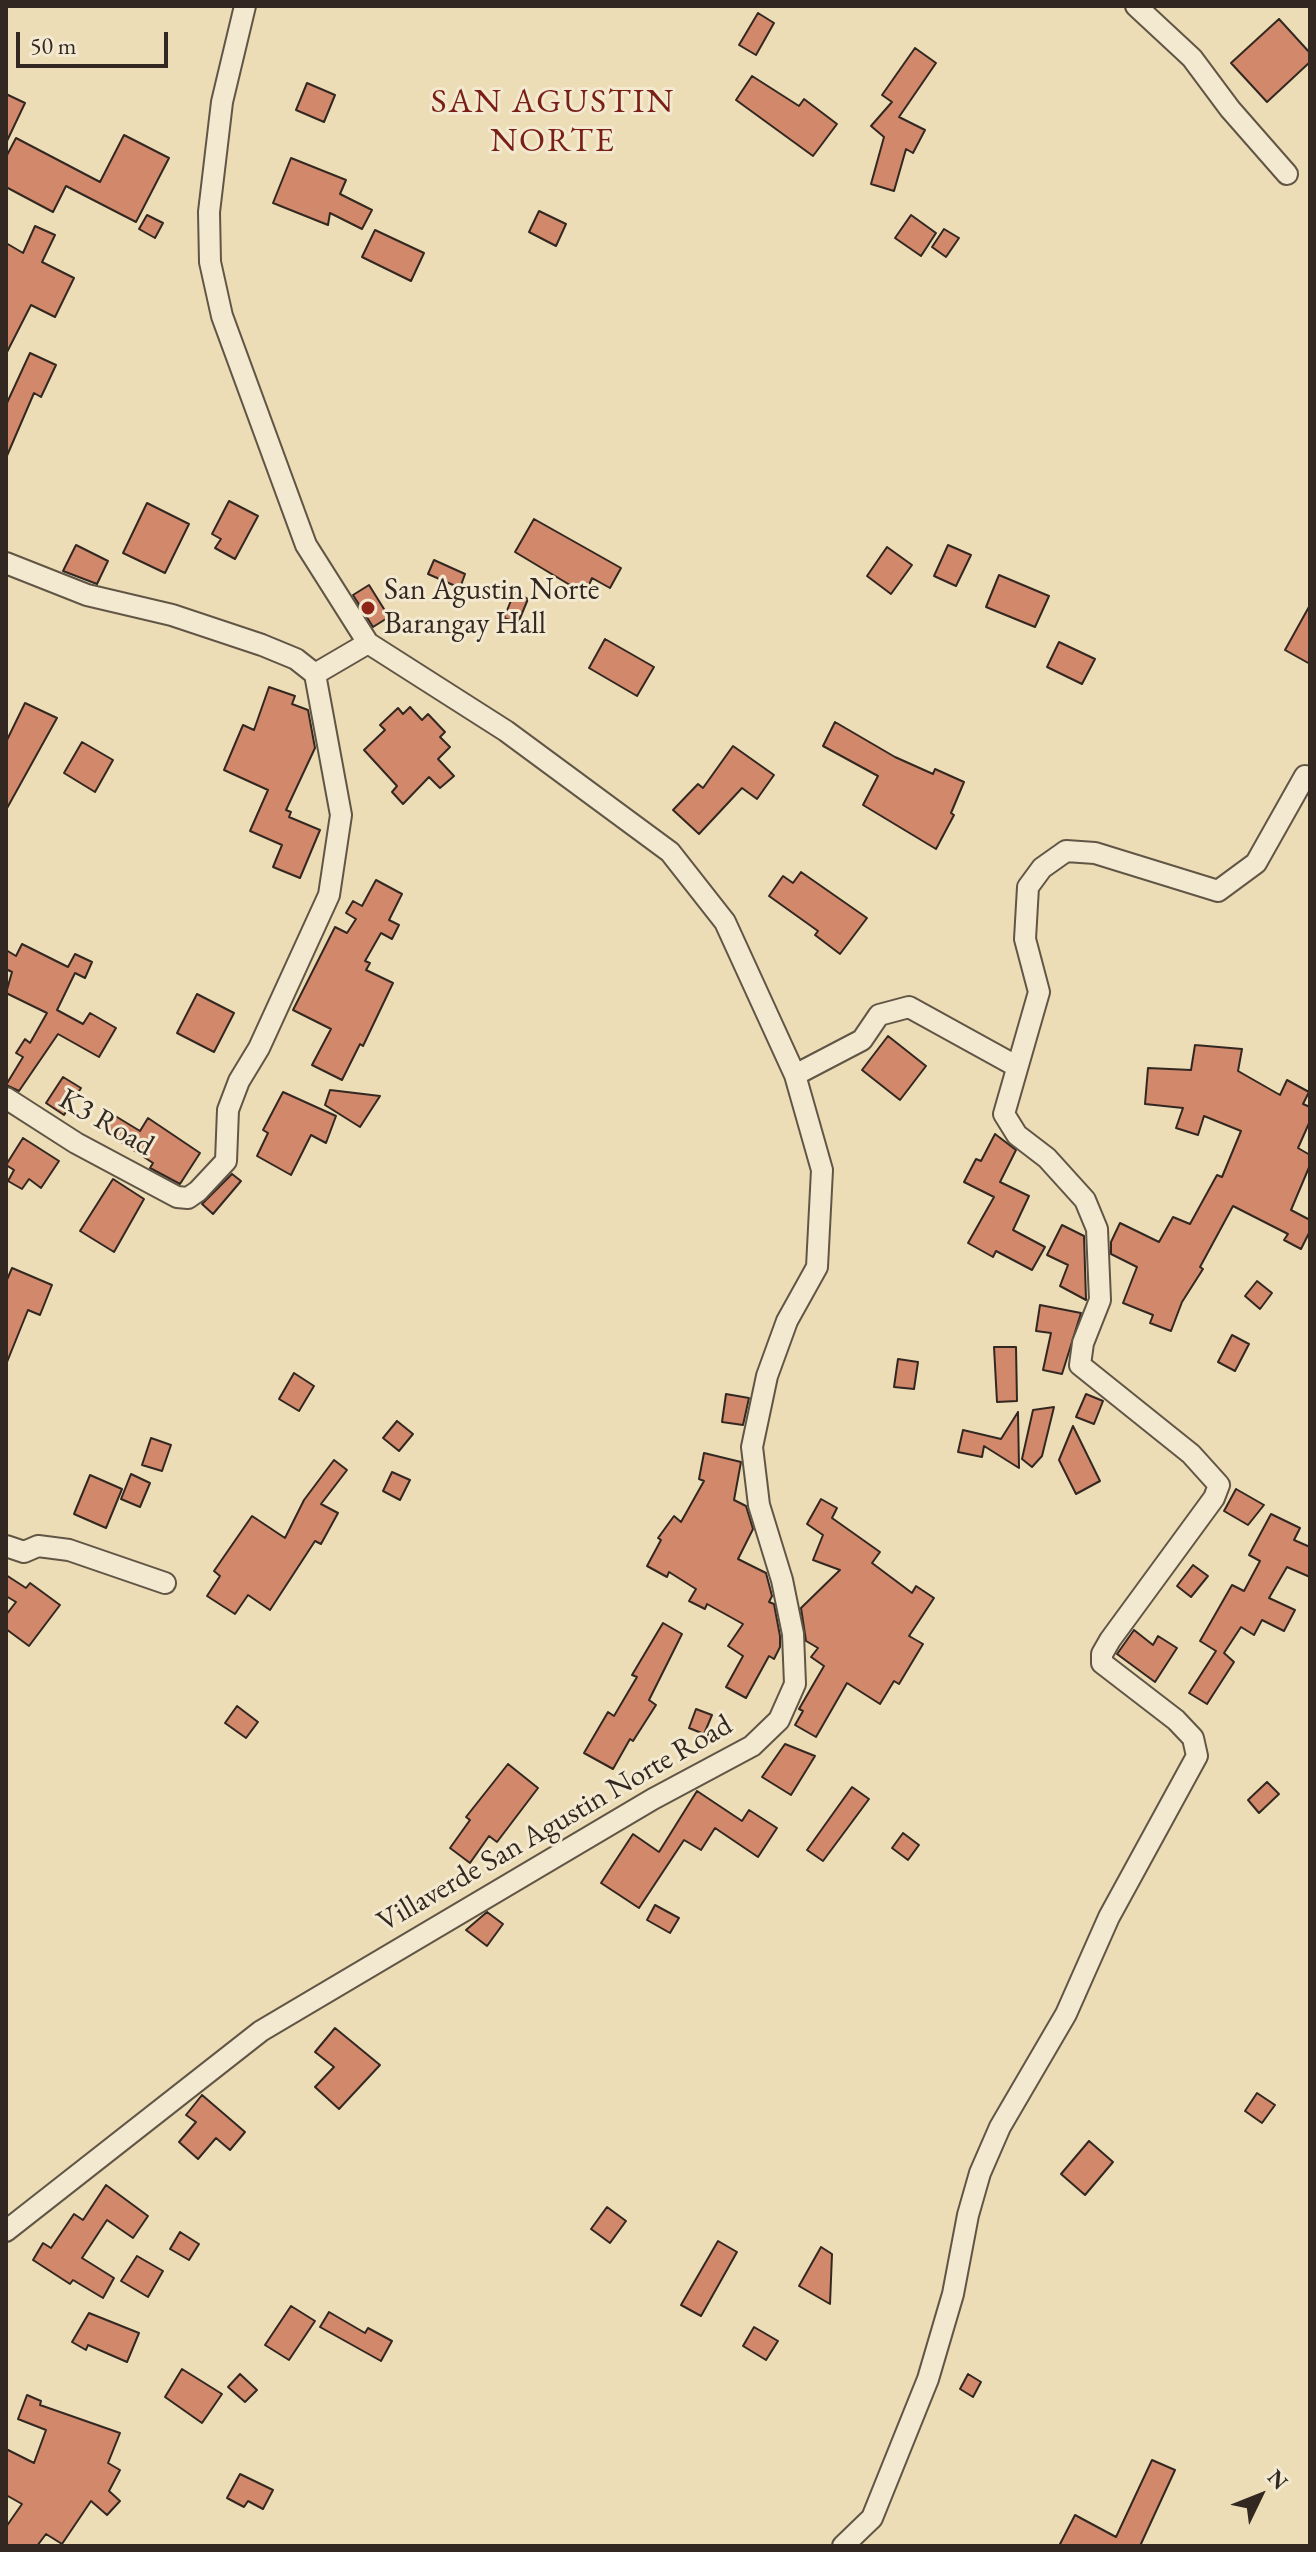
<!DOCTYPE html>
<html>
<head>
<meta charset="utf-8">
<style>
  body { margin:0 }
  #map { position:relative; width:1316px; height:2552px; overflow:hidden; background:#ecddb6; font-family:"EB Garamond",serif }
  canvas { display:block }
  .frame { position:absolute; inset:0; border:8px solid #332821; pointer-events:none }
  .north { position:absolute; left:1220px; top:2456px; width:80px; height:80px; -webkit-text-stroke:6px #f3e9d0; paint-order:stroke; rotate:47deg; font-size:22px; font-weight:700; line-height:32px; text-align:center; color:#332821 }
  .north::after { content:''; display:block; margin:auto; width:28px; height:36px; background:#332821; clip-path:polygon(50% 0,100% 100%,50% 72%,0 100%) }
  .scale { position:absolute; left:16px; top:32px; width:152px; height:36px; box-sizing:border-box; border:4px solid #332821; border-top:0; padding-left:10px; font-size:24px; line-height:28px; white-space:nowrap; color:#332821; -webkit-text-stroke:6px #f3e9d0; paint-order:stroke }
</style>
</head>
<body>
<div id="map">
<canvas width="1316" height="2552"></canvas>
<div class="frame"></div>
<div class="north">N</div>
<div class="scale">50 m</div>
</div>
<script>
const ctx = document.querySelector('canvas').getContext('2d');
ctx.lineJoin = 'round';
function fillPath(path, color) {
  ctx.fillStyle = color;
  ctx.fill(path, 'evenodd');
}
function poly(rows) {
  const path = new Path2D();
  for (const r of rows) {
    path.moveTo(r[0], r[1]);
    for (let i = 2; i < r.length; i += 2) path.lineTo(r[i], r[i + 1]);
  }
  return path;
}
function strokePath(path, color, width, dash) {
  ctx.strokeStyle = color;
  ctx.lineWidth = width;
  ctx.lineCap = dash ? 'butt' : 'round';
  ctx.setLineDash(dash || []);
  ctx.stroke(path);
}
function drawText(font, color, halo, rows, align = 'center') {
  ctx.font = font + ' "EB Garamond",serif';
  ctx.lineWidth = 6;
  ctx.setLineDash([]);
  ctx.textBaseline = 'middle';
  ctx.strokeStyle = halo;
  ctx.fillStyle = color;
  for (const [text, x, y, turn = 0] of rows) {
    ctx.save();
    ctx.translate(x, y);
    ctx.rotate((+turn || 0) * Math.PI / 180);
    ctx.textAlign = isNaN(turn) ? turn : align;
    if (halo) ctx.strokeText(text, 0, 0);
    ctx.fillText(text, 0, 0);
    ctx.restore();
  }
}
const building = poly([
  [758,13,774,23,756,55,739,45,758,13],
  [1279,19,1310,53,1310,62,1267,102,1231,63,1279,19],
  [915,48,936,63,899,117,925,130,913,153,906,149,894,191,871,184,884,137,871,126,892,102,882,95,915,48],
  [752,76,799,106,804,99,837,124,813,156,736,100,752,76],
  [307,83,335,95,324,122,296,110,307,83],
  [6,94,25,103,6,143,6,94],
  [124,135,169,158,136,222,66,186,53,212,6,187,6,157,16,138,100,182,124,135],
  [291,158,346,180,340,194,372,210,362,229,330,213,328,225,273,203,291,158],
  [539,211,566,224,556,246,529,232,539,211],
  [147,215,163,223,155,238,139,229,147,215],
  [911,215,936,233,921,256,895,238,911,215],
  [35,226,55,235,42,262,74,278,55,317,31,305,6,354,6,243,23,253,35,226],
  [944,229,959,238,946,257,932,247,944,229],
  [375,230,424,253,411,281,362,257,375,230],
  [30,353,56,365,41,397,34,393,6,458,6,405,30,353],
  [229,501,258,516,235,559,215,548,221,539,212,534,229,501],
  [147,503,189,524,165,573,123,553,147,503],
  [534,519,621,568,610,588,592,578,585,594,515,552,534,519],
  [76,545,108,561,97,584,63,571,76,545],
  [948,545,971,555,956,586,934,576,948,545],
  [887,547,912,565,891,594,867,576,887,547],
  [434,560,465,574,460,588,428,574,434,560],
  [999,575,1049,596,1035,627,986,607,999,575],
  [369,585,389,617,373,627,353,595,369,585],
  [514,593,528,599,518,623,504,618,514,593],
  [1310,605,1310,664,1285,650,1310,605],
  [605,639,654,667,637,696,589,668,605,639],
  [1059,642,1095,659,1082,684,1047,667,1059,642],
  [269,687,295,696,292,704,308,710,315,748,286,810,291,812,289,817,320,830,300,878,273,867,282,845,250,831,268,790,224,770,243,725,254,730,269,687],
  [25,703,57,718,6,810,6,742,25,703],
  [410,707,422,720,428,714,445,732,440,737,450,747,438,759,454,776,440,788,429,777,403,804,392,792,397,786,364,750,385,730,380,725,398,708,403,714,410,707],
  [835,722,895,757,933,774,935,769,964,782,951,813,954,815,936,849,863,805,878,776,823,746,835,722],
  [82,742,113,760,95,792,64,773,82,742],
  [733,746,774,775,757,799,742,788,699,834,673,810,698,784,703,788,733,746],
  [801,872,867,918,840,954,815,935,818,931,769,896,783,876,793,883,801,872],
  [376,880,402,894,389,920,399,925,392,939,381,933,365,961,370,963,366,970,393,983,363,1046,360,1044,342,1080,312,1065,331,1029,293,1010,335,927,347,933,356,919,346,913,353,901,362,906,376,880],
  [22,944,68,967,75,954,92,962,85,978,75,973,57,1010,83,1024,90,1013,116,1028,99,1057,58,1034,19,1091,6,1085,23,1057,16,1053,25,1039,30,1043,47,1013,6,993,12,972,6,969,6,950,16,956,22,944],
  [197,994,234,1013,214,1052,177,1033,197,994],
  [888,1036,926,1066,900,1100,862,1070,888,1036],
  [1195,1045,1242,1049,1238,1071,1280,1095,1287,1080,1309,1092,1303,1104,1310,1107,1310,1121,1298,1148,1310,1155,1310,1165,1291,1210,1310,1220,1310,1231,1301,1249,1284,1240,1288,1234,1233,1206,1200,1267,1203,1269,1182,1302,1171,1331,1150,1323,1153,1315,1123,1303,1137,1267,1111,1254,1111,1242,1120,1223,1159,1242,1173,1217,1190,1224,1217,1175,1222,1177,1241,1131,1204,1116,1198,1135,1176,1128,1183,1108,1145,1104,1148,1068,1191,1070,1195,1045],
  [63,1077,81,1088,64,1115,46,1103,63,1077],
  [330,1090,380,1096,360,1127,325,1105,330,1090],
  [283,1092,336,1116,326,1143,311,1135,291,1175,257,1156,268,1133,263,1130,283,1092],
  [107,1111,140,1131,148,1118,200,1153,180,1184,150,1168,153,1163,97,1126,107,1111],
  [995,1134,1016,1150,1000,1182,1029,1196,1013,1230,1045,1247,1032,1270,996,1251,993,1257,968,1243,994,1197,964,1182,976,1159,981,1161,995,1134],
  [23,1138,59,1161,41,1188,29,1179,22,1189,8,1181,14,1170,6,1165,23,1138],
  [232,1174,241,1181,213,1214,202,1204,232,1174],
  [113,1179,144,1199,114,1252,80,1231,113,1179],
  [1062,1225,1084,1236,1086,1300,1060,1286,1068,1265,1047,1255,1062,1225],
  [12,1268,52,1285,40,1315,28,1310,7,1362,6,1282,12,1268],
  [1257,1281,1272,1293,1260,1309,1245,1296,1257,1281],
  [1040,1305,1081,1313,1062,1374,1043,1370,1051,1333,1036,1331,1040,1305],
  [1232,1335,1249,1344,1235,1371,1218,1362,1232,1335],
  [994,1347,1016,1347,1017,1401,997,1402,994,1347],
  [898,1359,918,1362,914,1389,894,1387,898,1359],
  [294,1373,314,1386,299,1411,279,1399,294,1373],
  [726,1394,749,1398,743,1425,722,1422,726,1394],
  [1086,1394,1103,1401,1094,1424,1076,1417,1086,1394],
  [1054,1407,1042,1456,1032,1467,1022,1459,1033,1410,1054,1407],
  [1018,1412,1019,1468,984,1446,982,1457,958,1452,963,1430,1001,1439,1018,1412],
  [397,1421,413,1434,399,1451,383,1438,397,1421],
  [1073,1426,1100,1481,1076,1494,1059,1460,1073,1426],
  [151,1438,171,1445,162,1471,142,1465,151,1438],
  [704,1453,741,1462,734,1500,746,1506,753,1529,738,1559,766,1573,772,1596,769,1602,774,1604,780,1636,780,1647,774,1659,769,1656,746,1698,726,1687,743,1656,728,1646,743,1624,707,1604,705,1609,689,1601,696,1589,669,1572,667,1577,647,1566,661,1540,658,1538,674,1516,681,1522,704,1481,699,1479,704,1453],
  [334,1460,347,1470,321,1504,338,1513,321,1544,315,1541,270,1610,248,1595,235,1614,207,1596,220,1576,214,1571,252,1516,285,1538,304,1500,334,1460],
  [392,1472,410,1480,400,1500,383,1491,392,1472],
  [131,1474,150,1483,140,1507,121,1499,131,1474],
  [90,1475,122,1489,106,1528,74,1514,90,1475],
  [1236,1489,1264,1505,1248,1525,1224,1511,1236,1489],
  [821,1499,837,1508,832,1518,880,1552,872,1563,912,1593,916,1586,934,1598,909,1636,923,1644,899,1684,894,1681,880,1704,847,1683,816,1737,795,1725,803,1711,799,1709,824,1666,811,1657,818,1648,806,1641,801,1608,840,1570,813,1560,823,1535,807,1524,821,1499],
  [1271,1514,1300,1528,1294,1540,1310,1547,1310,1577,1287,1567,1269,1598,1295,1610,1284,1631,1262,1620,1254,1635,1241,1627,1224,1653,1234,1662,1207,1704,1189,1693,1216,1651,1200,1641,1232,1585,1244,1591,1260,1561,1249,1555,1271,1514],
  [1193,1565,1208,1576,1191,1597,1177,1586,1193,1565],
  [6,1575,26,1588,30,1583,60,1605,29,1646,6,1629,6,1615,16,1602,6,1596,6,1575],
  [663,1623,682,1634,649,1700,656,1705,633,1741,630,1739,613,1769,584,1753,608,1712,614,1716,637,1677,632,1675,663,1623],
  [1134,1630,1153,1645,1158,1636,1177,1648,1155,1682,1117,1654,1134,1630],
  [237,1706,258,1722,246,1738,225,1723,237,1706],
  [696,1709,712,1715,704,1734,689,1728,696,1709],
  [785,1744,815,1756,791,1795,762,1777,785,1744],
  [508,1764,538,1788,497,1842,489,1836,470,1863,450,1848,470,1820,466,1817,508,1764],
  [1267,1782,1279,1794,1259,1813,1248,1800,1267,1782],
  [852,1787,869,1799,823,1861,807,1850,852,1787],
  [697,1791,742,1821,749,1810,777,1828,758,1857,715,1828,701,1850,684,1840,639,1908,601,1883,633,1834,659,1852,697,1791],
  [903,1833,919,1845,908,1860,892,1848,903,1833],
  [655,1905,679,1918,670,1933,647,1920,655,1905],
  [487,1912,503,1924,487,1946,466,1930,487,1912],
  [335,2028,380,2065,339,2109,315,2087,334,2067,315,2052,335,2028],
  [1257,2093,1275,2105,1262,2123,1245,2111,1257,2093],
  [202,2095,245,2132,230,2150,216,2138,198,2159,179,2142,196,2122,186,2115,202,2095],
  [1089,2141,1113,2162,1085,2195,1061,2174,1089,2141],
  [106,2185,148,2216,133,2238,107,2220,82,2258,114,2278,103,2298,73,2280,70,2284,33,2260,43,2243,51,2248,74,2214,83,2220,106,2185],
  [607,2207,626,2221,610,2243,591,2229,607,2207],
  [180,2232,199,2244,189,2260,170,2249,180,2232],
  [718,2241,737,2252,701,2316,681,2305,718,2241],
  [821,2247,832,2254,830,2304,799,2286,821,2247],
  [137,2256,163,2271,148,2297,121,2281,137,2256],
  [291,2306,315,2321,289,2360,265,2345,291,2306],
  [329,2312,365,2333,368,2328,392,2341,381,2361,320,2327,329,2312],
  [89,2313,139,2333,127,2362,88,2345,86,2350,72,2342,89,2313],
  [754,2327,778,2341,766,2360,743,2346,754,2327],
  [182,2369,222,2394,202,2423,165,2397,182,2369],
  [240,2374,257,2390,245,2402,228,2387,240,2374],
  [968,2374,981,2382,973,2397,960,2389,968,2374],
  [27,2395,41,2401,40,2405,120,2433,108,2463,120,2470,109,2491,120,2501,107,2515,91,2501,62,2544,46,2534,37,2546,6,2546,6,2527,22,2504,6,2495,6,2449,34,2463,46,2430,18,2419,27,2395],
  [1152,2460,1175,2470,1140,2546,1059,2546,1075,2515,1116,2537,1152,2460],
  [240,2474,273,2490,263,2509,248,2501,244,2507,227,2498,240,2474]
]);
fillPath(building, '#d1886b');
strokePath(building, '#332821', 2);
const minor = poly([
  [1136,6,1192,58,1230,109,1287,174],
  [6,563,87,595,172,615,262,645,296,659,315,674,368,643],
  [795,1075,862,1040,879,1015,909,1007,1016,1066],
  [6,1098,76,1143,177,1197,188,1198,198,1191,226,1161,228,1110,239,1081,259,1048,329,895,341,815,315,674],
  [6,1546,24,1552,38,1546,69,1550,165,1583],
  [6,2231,261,2031,653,1799,752,1746,779,1720,795,1684,793,1634,782,1580,759,1505,752,1447,767,1376,787,1321,817,1267,822,1170,795,1075,725,922,670,852,506,731,368,643,306,545,222,316,210,262,209,212,222,102,245,6],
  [843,2546,872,2518,928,2379,953,2294,968,2215,980,2173,1000,2127,1066,2014,1109,1917,1197,1756,1193,1738,1176,1720,1102,1663,1102,1654,1110,1640,1214,1498,1219,1485,1191,1454,1080,1365,1083,1343,1100,1300,1097,1229,1085,1200,1047,1158,1017,1135,1004,1114,1039,992,1025,939,1028,887,1042,868,1066,851,1095,853,1218,891,1256,863,1305,776]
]);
strokePath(minor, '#615546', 24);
strokePath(minor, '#f3e9d0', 20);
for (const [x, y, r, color] of [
  [368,608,8,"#8f2418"]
]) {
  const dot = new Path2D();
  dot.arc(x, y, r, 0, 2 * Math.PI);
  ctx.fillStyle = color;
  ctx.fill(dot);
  strokePath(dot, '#f3e9d0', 3);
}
drawText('30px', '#332821', '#f3e9d0', [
  ["San Agustin Norte",384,591],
  ["Barangay Hall",384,625]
], 'left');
drawText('30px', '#332821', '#f3e9d0', [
  ["K3 Road",106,1123,30],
  ["Villaverde San Agustin Norte Road",555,1824,-30]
]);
ctx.letterSpacing = '2px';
drawText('34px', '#7a1f14', '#f3e9d0', [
  ["SAN AGUSTIN",553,103],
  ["NORTE",553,142]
]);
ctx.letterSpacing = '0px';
</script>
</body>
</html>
